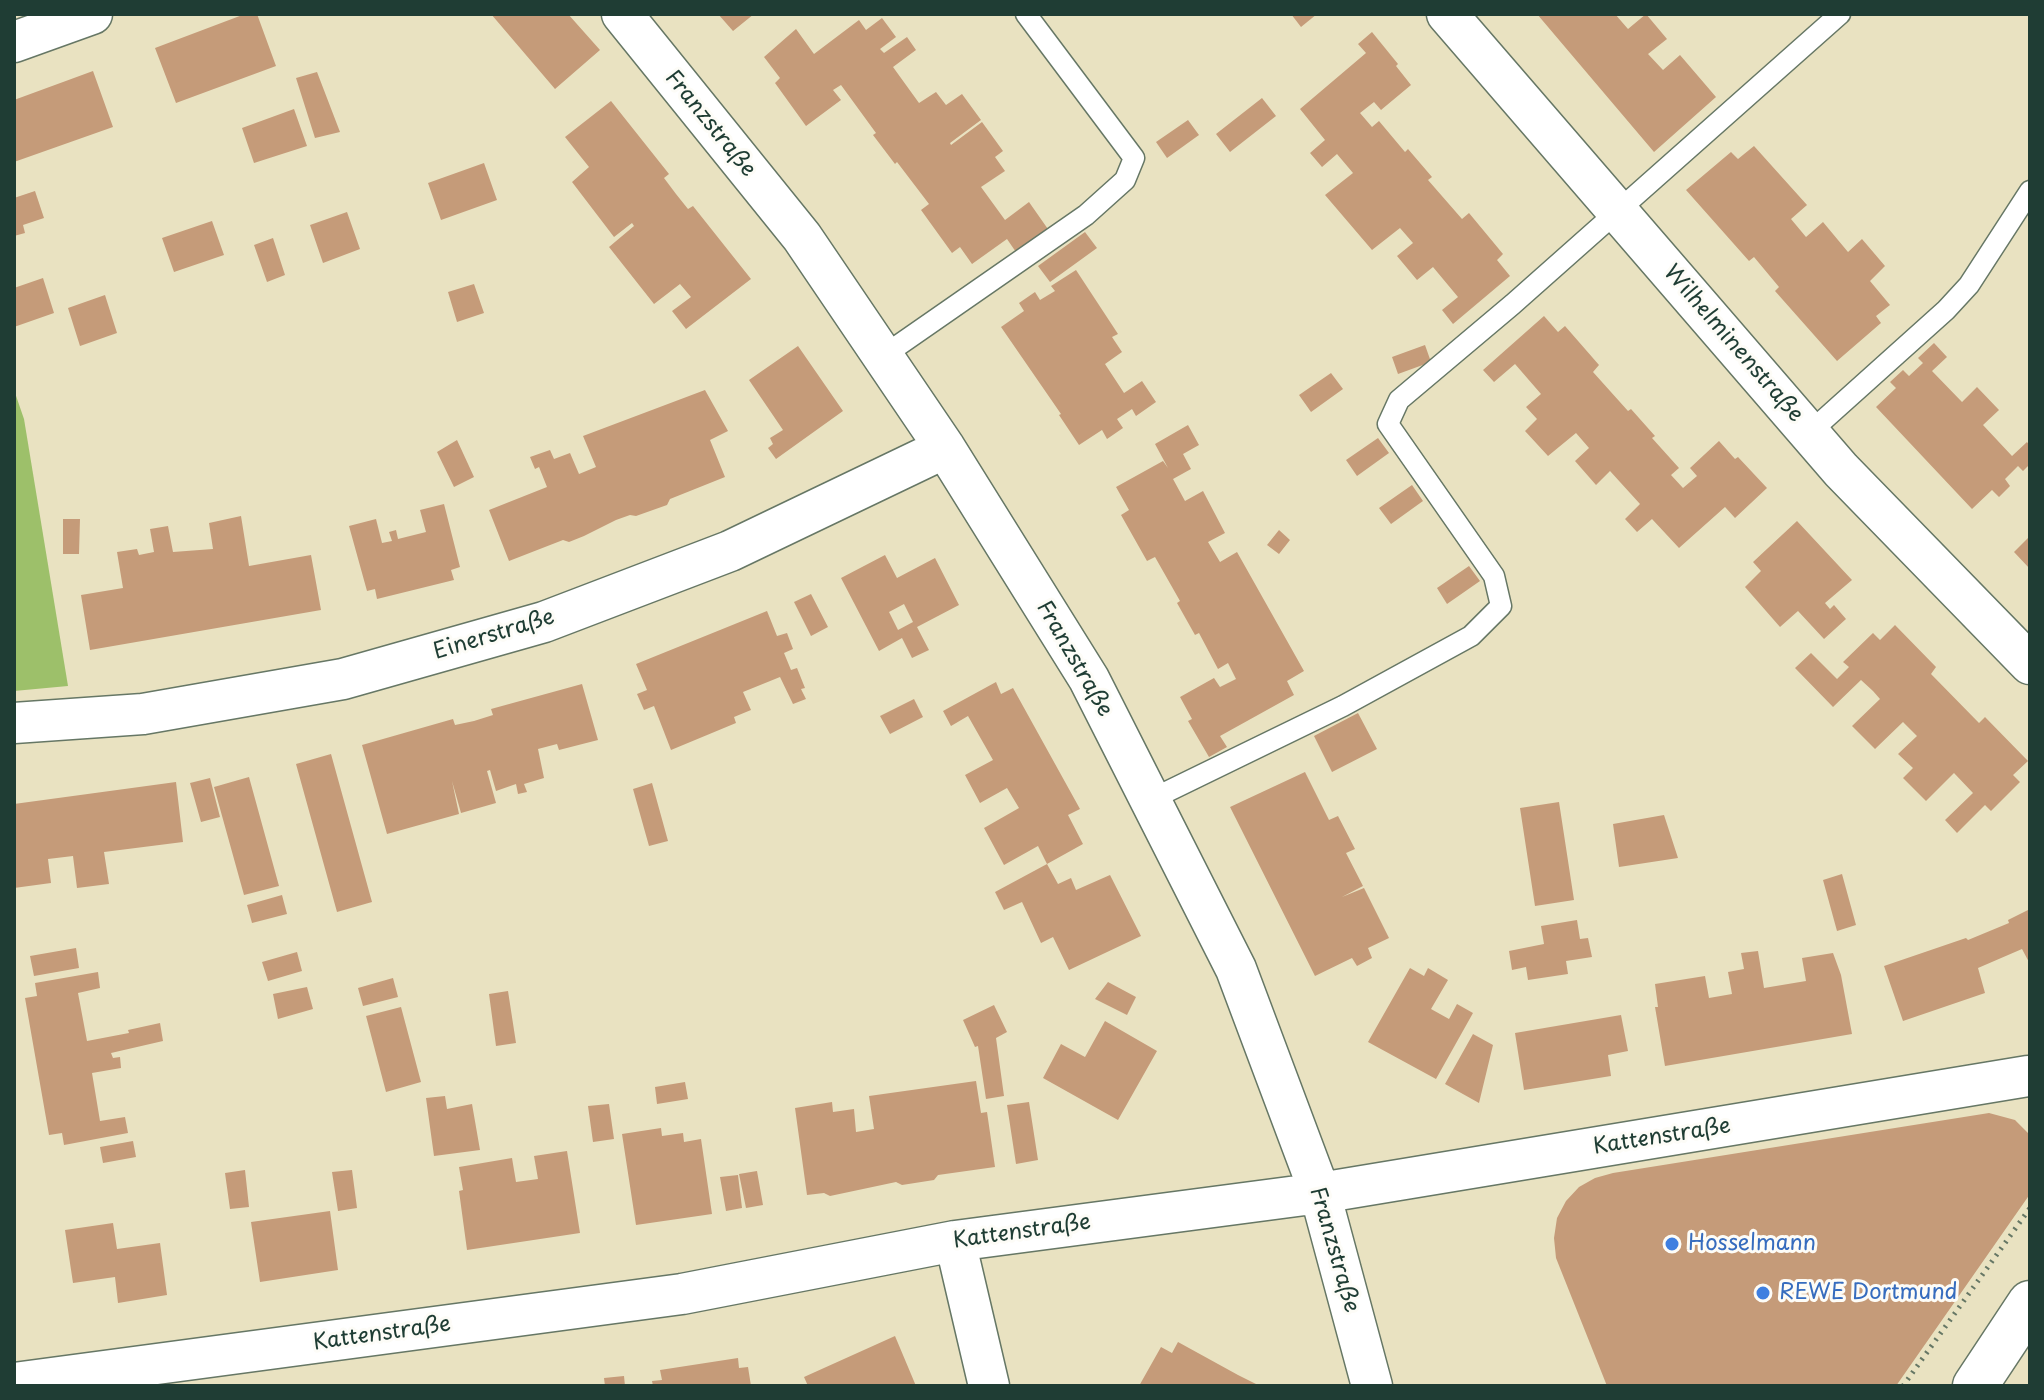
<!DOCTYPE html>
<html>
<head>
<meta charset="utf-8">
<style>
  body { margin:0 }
  #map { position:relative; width:2044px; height:1400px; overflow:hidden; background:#e9e2c1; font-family:"Playpen Sans",sans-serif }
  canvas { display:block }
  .frame { position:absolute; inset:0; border:16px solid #1f3d34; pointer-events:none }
</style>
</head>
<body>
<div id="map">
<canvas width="2044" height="1400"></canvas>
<div class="frame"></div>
</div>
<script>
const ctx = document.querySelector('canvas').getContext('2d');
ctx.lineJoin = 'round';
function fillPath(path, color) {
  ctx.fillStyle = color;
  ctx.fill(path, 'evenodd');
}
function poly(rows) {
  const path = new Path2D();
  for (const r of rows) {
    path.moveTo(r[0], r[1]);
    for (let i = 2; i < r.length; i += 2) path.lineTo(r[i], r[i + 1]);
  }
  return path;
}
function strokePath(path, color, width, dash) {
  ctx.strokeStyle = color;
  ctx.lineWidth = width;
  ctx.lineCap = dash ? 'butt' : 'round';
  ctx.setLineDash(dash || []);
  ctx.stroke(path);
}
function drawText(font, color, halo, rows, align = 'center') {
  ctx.font = font + ' "Playpen Sans",sans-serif';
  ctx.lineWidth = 6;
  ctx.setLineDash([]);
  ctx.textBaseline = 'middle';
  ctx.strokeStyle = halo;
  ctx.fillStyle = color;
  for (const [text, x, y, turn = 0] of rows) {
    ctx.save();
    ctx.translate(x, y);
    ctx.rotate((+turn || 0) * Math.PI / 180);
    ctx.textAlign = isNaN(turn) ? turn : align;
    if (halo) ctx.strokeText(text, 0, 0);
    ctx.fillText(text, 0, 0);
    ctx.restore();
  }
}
fillPath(poly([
  [14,390,24,419,68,686,14,691]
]), '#9dc06a');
fillPath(poly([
  [245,14,257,14,276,66,176,103,155,48],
  [491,14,568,14,600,50,555,89],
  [718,14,754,14,733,31],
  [1291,14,1317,14,1301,27],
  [1537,14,1615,14,1628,29,1646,14,1667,39,1648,54,1663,70,1680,55,1716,97,1654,152],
  [882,18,896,37,880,49,884,53,907,37,916,50,893,67,919,103,936,92,946,105,962,94,981,120,950,143,951,145,982,122,1003,151,995,157,1005,171,981,187,1005,220,1029,202,1050,232,1018,255,1007,239,972,264,960,247,952,253,921,210,929,204,897,162,895,164,873,135,876,133,841,85,833,90,841,100,806,126,775,83,780,78,764,57,796,29,814,54,859,20,866,30],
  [1372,32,1398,64,1396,66,1411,85,1381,110,1374,102,1360,113,1372,127,1379,121,1405,152,1408,149,1432,177,1428,180,1462,219,1469,213,1503,254,1497,260,1510,276,1453,324,1442,310,1458,297,1433,267,1417,280,1397,256,1413,243,1400,228,1372,250,1325,195,1353,173,1337,154,1322,167,1310,153,1325,140,1300,109,1366,53,1358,44],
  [93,71,113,127,14,162,14,100],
  [317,72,340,132,315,138,296,78],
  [1262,98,1276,116,1230,152,1216,134],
  [611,101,669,174,664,178,676,194,688,209,693,206,751,279,686,329,672,311,691,297,680,284,654,304,609,247,634,226,632,223,614,237,572,182,589,167,565,137],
  [294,109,307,146,254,163,242,128],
  [1188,120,1199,135,1167,158,1156,142],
  [1754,146,1807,205,1791,219,1806,237,1823,222,1848,252,1862,239,1885,266,1870,281,1890,305,1876,316,1881,323,1837,361,1775,291,1779,287,1754,257,1749,261,1686,190,1731,152,1738,159],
  [484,163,497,200,441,220,428,183],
  [35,191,44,218,23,225,25,233,14,236,14,198],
  [347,212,360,249,323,263,310,225],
  [212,221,224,255,174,272,162,238],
  [1085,232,1097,248,1050,282,1038,266],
  [273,238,285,275,267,282,254,245],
  [1076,270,1118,334,1112,337,1122,352,1105,364,1124,393,1142,381,1156,402,1136,416,1132,409,1117,419,1123,428,1107,439,1102,430,1079,445,1059,415,1061,414,1001,327,1024,311,1019,303,1035,292,1040,300,1055,291,1051,286],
  [43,278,54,313,14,327,14,288],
  [474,284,484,313,457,322,448,292],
  [105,295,117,333,80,346,68,308],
  [1544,316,1558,332,1565,326,1599,365,1593,372,1628,411,1631,409,1655,436,1652,438,1679,468,1671,475,1683,488,1697,476,1690,468,1719,441,1735,459,1738,457,1767,488,1735,518,1725,507,1679,548,1652,519,1637,532,1625,519,1640,504,1610,471,1596,485,1575,461,1589,448,1576,433,1548,456,1525,431,1537,419,1526,407,1541,394,1515,364,1494,382,1483,370],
  [1934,343,1947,357,1932,371,1962,402,1977,387,1999,410,1983,425,2012,456,2027,442,2030,446,2030,464,2023,471,2018,466,2005,479,2010,486,1999,497,1992,490,1972,509,1876,407,1896,388,1890,382,1903,370,1909,376,1923,363,1918,358],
  [1425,345,1431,362,1398,374,1392,357],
  [798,346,843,411,776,459,768,448,773,444,770,438,783,430,749,380],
  [1331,373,1343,389,1311,412,1299,395],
  [705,390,728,431,710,440,725,477,670,499,667,505,636,516,630,515,616,520,584,536,569,542,563,540,509,561,489,510,547,487,539,467,535,469,530,457,550,450,554,459,570,453,579,474,596,467,583,436],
  [1188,425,1199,445,1183,454,1191,469,1173,479,1185,501,1203,491,1225,533,1208,542,1220,562,1237,552,1304,671,1287,681,1294,695,1220,736,1227,747,1209,757,1188,721,1192,719,1180,697,1214,678,1220,687,1236,679,1228,663,1218,669,1199,633,1195,635,1177,603,1180,601,1155,557,1147,561,1121,515,1129,510,1116,487,1163,461,1168,468,1155,444],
  [1378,438,1389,453,1357,476,1346,460],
  [457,440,474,477,454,487,437,452],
  [1412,485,1423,501,1391,524,1379,508],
  [444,504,460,567,451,570,454,580,377,599,375,589,367,591,349,526,376,519,382,543,392,541,389,532,396,530,398,539,426,532,420,510],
  [241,516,249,566,311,555,321,610,90,650,81,595,123,588,117,552,137,549,139,555,154,552,150,529,168,526,173,552,213,549,209,523],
  [63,519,80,519,79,554,63,554],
  [1797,521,1852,580,1825,603,1830,609,1834,605,1846,619,1824,639,1798,611,1780,627,1745,587,1761,571,1753,562],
  [1279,530,1290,540,1279,554,1267,545],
  [2030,536,2030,569,2014,552],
  [885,555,897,578,935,558,959,605,917,627,929,650,912,658,902,638,879,651,841,578],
  [904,604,913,622,898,630,889,612],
  [1469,566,1480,581,1447,604,1437,588],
  [811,594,828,627,811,636,794,602],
  [767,611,777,636,787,633,793,649,784,653,791,670,797,668,805,688,801,689,806,699,793,704,780,677,743,692,751,710,734,717,736,723,671,750,654,706,644,710,637,694,647,690,636,664],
  [1895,625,1936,667,1931,674,1979,723,1985,717,2028,761,2013,775,2020,782,1991,811,1985,805,1957,833,1945,820,1973,793,1954,773,1926,801,1903,778,1913,768,1898,754,1917,736,1903,722,1875,749,1852,726,1880,699,1873,691,1861,680,1833,707,1795,668,1811,653,1837,679,1849,667,1843,662,1873,633,1880,640],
  [996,682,1001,694,1013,688,1080,809,1068,815,1083,844,1047,864,1058,884,1071,878,1076,890,1110,875,1141,936,1069,970,1053,937,1041,943,1022,902,1004,910,995,892,1047,864,1038,846,1004,865,984,828,1019,808,1007,788,980,803,965,775,993,760,968,716,951,726,943,711],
  [582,684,598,740,559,750,557,744,538,749,544,778,524,784,527,792,518,794,516,784,496,791,490,770,487,771,496,803,461,813,452,781,459,814,387,834,362,745,453,719,455,725,474,721,493,715,491,709],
  [914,699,923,717,890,734,880,716],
  [1358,713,1377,749,1332,772,1314,736],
  [331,754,372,902,337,912,296,764],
  [1305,772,1329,820,1338,816,1355,849,1346,853,1363,886,1342,897,1364,888,1389,938,1368,948,1372,958,1357,966,1352,958,1315,976,1230,807],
  [249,777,279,886,244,895,214,787],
  [210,778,220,817,201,822,190,783],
  [176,782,183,842,104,852,109,884,77,888,73,856,48,859,51,883,14,888,14,804],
  [652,783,668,841,649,846,633,789],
  [1559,802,1574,900,1535,906,1520,808],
  [1664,815,1678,858,1619,867,1613,824],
  [1842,874,1856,925,1837,931,1823,880],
  [282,895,287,914,252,923,247,905],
  [2030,909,2030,964,2022,949,1978,968,1985,993,1903,1021,1884,966,1966,938,1968,940,2009,923,2008,920],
  [1577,920,1580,939,1588,938,1592,957,1566,961,1568,974,1528,980,1526,967,1512,970,1509,951,1544,944,1541,926],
  [76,948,79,968,34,976,30,956],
  [1758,951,1764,988,1806,981,1802,958,1833,953,1841,975,1852,1034,1665,1066,1655,1007,1658,1007,1655,984,1705,976,1709,998,1732,994,1728,972,1744,969,1741,953],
  [297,952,302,971,268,981,262,962],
  [1410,968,1424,976,1428,968,1448,980,1431,1009,1449,1019,1457,1004,1473,1013,1436,1079,1368,1042],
  [98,972,100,988,78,993,87,1041,129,1033,128,1030,160,1023,163,1041,111,1053,113,1058,120,1057,121,1068,92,1073,100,1121,125,1117,128,1133,64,1145,62,1133,49,1135,25,998,37,996,35,983],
  [393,978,398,997,363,1006,358,988],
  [1108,982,1136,997,1127,1015,1095,999],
  [307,987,313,1009,278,1019,273,994],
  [508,991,516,1043,496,1046,489,994],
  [994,1005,1007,1032,996,1038,1004,1096,986,1099,978,1046,975,1047,963,1020],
  [401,1007,421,1082,386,1092,366,1016],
  [1621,1015,1628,1051,1608,1055,1611,1076,1524,1090,1515,1033],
  [1105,1021,1157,1051,1118,1120,1043,1078,1061,1044,1085,1057],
  [1473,1034,1493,1045,1479,1103,1445,1084],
  [976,1081,981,1113,987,1112,995,1167,938,1175,934,1180,902,1185,896,1182,830,1196,824,1193,807,1195,795,1108,832,1102,833,1112,854,1109,856,1132,874,1129,869,1096],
  [685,1082,688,1099,657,1104,655,1087],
  [445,1096,447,1109,472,1104,480,1150,434,1156,426,1098],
  [1029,1102,1038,1160,1016,1164,1007,1105],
  [609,1104,614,1139,593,1142,588,1106],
  [1989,1113,2015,1120,2030,1135,2030,1194,1896,1386,1607,1386,1556,1258,1554,1238,1557,1218,1566,1201,1579,1187,1595,1178,1613,1173],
  [661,1128,662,1136,683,1133,684,1142,701,1139,712,1214,636,1225,622,1134],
  [133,1141,136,1157,103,1163,100,1147],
  [567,1151,580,1233,467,1250,459,1191,463,1190,459,1167,512,1158,516,1182,538,1179,534,1156],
  [245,1170,249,1207,230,1209,225,1173],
  [352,1170,357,1208,338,1211,332,1172],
  [757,1171,763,1205,746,1208,739,1174],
  [738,1175,742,1208,726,1211,720,1177],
  [330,1211,338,1270,260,1282,251,1222],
  [113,1223,117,1249,160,1243,167,1295,118,1303,115,1277,73,1283,65,1230],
  [895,1336,916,1386,808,1386,804,1377],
  [1178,1342,1238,1375,1260,1386,1139,1386,1161,1347,1172,1353],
  [738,1358,739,1368,748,1367,751,1386,653,1386,652,1381,662,1380,660,1370],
  [624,1376,625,1386,605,1386,604,1378]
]), '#c59b79');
const service = poly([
  [883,356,1086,215,1125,180,1134,158,1026,14],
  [1809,433,1946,310,1969,285,2030,191],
  [1150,800,1343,706,1471,636,1501,606,1494,576,1388,424,1399,400,1513,304,1840,14]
]);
const minor = poly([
  [622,14,802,237,945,448,1089,679,1236,969,1320,1193,1372,1386],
  [1447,14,1841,470,2030,664],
  [14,42,92,14],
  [14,723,143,714,343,679,544,622,730,551,945,448],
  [955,1241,989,1386],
  [14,1383,682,1294,955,1241,1320,1193,2028,1076]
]);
const tertiary = poly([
  [1975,1386,2030,1303]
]);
strokePath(service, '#667765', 23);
strokePath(minor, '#667765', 43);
strokePath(tertiary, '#667765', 47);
strokePath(poly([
  [1903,1386,2030,1208]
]), '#667765', 5, [2, 6]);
strokePath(service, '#fff', 20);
strokePath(minor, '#fff', 40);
strokePath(tertiary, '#fff', 44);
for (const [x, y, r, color] of [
  [1672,1244,8,"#3f7fe0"],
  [1763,1293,8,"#3f7fe0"]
]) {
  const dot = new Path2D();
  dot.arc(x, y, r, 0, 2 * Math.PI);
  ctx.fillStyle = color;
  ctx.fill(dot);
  strokePath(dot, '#fdfcf7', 3);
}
drawText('22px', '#1f3d34', '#fdfcf7', [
  ["Franzstraße",710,124,51],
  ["Wilhelminenstraße",1733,344,49],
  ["Einerstraße",494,635,-17],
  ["Franzstraße",1074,659,60],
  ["Kattenstraße",1662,1137,-9],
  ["Kattenstraße",1022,1232,-8],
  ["Franzstraße",1334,1250,74],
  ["Kattenstraße",382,1334,-8]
]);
drawText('22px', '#366cbe', '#fdfcf7', [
  ["Hosselmann",1688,1244],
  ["REWE Dortmund",1779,1293]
], 'left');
</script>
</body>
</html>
